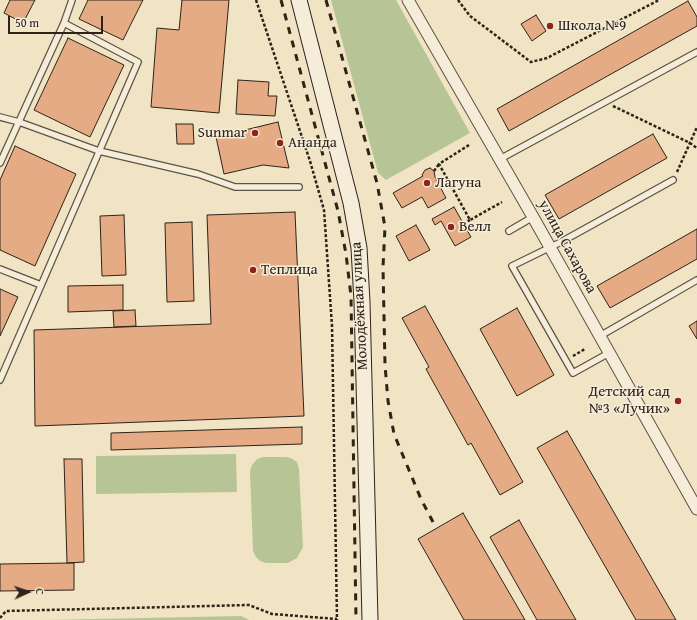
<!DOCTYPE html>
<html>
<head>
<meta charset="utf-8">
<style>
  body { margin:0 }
  #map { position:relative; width:697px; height:620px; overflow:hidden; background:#f0e4c4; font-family:"Gentium Book Plus",serif }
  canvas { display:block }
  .north { position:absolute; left:8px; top:572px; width:40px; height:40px; -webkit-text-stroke:3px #f5edd9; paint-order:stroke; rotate:87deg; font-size:11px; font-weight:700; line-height:16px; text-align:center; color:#2e2318 }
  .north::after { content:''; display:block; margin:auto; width:14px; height:18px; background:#2e2318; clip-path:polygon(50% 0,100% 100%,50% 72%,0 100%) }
  .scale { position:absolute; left:8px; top:16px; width:95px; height:18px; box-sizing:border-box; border:2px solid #2e2318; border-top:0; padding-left:5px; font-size:12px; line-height:14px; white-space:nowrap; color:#2e2318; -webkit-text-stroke:3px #f5edd9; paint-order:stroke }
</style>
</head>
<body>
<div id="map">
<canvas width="697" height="620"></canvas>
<div class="north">С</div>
<div class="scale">50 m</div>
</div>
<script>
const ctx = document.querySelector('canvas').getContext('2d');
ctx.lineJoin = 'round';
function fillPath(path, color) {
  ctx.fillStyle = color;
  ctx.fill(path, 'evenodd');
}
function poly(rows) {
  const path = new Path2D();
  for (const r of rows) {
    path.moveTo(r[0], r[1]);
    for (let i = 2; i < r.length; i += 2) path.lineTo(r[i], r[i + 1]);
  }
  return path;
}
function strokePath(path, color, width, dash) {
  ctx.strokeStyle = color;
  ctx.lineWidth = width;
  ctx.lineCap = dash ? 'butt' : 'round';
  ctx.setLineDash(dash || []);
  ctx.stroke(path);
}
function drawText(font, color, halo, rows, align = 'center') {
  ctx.font = font + ' "Gentium Book Plus",serif';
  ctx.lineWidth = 3;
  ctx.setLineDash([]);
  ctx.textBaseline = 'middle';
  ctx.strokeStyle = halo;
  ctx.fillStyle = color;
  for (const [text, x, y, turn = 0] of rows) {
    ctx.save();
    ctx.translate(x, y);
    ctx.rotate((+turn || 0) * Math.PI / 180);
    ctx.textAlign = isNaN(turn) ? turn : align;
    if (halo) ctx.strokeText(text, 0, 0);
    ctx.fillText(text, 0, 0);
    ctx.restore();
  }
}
fillPath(poly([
  [331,0,396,0,470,133,386,180,378,173],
  [236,454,237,492,96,494,96,456],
  [263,457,286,457,291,458,297,462,299,469,303,547,297,558,288,563,266,563,260,561,256,557,253,551,250,471,252,465,257,459],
  [241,616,249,620,45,620,46,620]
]), '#b7c596');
const building = poly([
  [10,0,35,0,23,23,4,13,10,0],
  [88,0,143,0,123,40,79,19,88,0],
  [182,0,229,0,219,113,151,107,157,28,179,30,182,0],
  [688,1,697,17,697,26,509,131,497,109,688,1],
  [536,15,546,31,532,41,521,24,536,15],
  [68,38,124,65,90,137,34,110,68,38],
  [238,80,269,82,268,96,277,96,275,116,236,114,238,80],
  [278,122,289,168,263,165,224,174,216,137,278,122],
  [176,124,193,124,194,144,177,144,176,124],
  [653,134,667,158,559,219,545,195,653,134],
  [15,146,76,174,35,266,0,250,0,180,15,146],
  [430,168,434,171,435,177,446,198,428,208,422,197,402,208,393,193,423,176,422,175,425,170,430,168],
  [454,207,471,237,455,246,441,221,435,225,432,219,454,207],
  [295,212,304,416,35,426,34,330,211,324,207,215,295,212],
  [124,215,126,275,102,276,100,216,124,215],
  [192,222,194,301,167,302,165,223,192,222],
  [416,225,430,250,409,261,396,236,416,225],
  [697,229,697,259,610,308,597,286,697,229],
  [123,285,123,310,68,312,68,286,123,285],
  [0,289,18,297,0,336,0,289],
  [425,306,523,482,500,495,471,443,468,445,426,369,429,367,402,318,425,306],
  [517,308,554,375,517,396,480,329,517,308],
  [135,310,136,326,114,327,113,311,135,310],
  [697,321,697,339,689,326,697,321],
  [302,427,302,444,111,450,111,433,302,427],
  [567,431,676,620,636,620,537,448,567,431],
  [64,459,82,459,84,562,67,563,64,459],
  [463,513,525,620,464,620,418,539,463,513],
  [519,520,576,620,537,620,490,537,519,520],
  [74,563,74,590,0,591,0,564,74,563]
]);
fillPath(building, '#e4ab85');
strokePath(building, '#2e2318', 1);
const service = poly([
  [0,117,19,122,99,151,198,174,235,187,299,187],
  [500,159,697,52],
  [0,163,64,23,72,0],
  [509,231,533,217],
  [0,269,41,285],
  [600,336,697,280],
  [609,353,573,373,512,266,561,242,673,180],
  [0,380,138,62,64,23]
]);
const minor = poly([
  [408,0,533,217,697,509]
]);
const secondary = poly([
  [299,0,351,203,359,248,362,302,370,620]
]);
strokePath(service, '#5e5343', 8);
strokePath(minor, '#5e5343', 13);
strokePath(secondary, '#2e2318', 17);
strokePath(poly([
  [256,0,310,161,324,210,332,326,337,620],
  [458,0,470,16,531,62,547,58,659,0],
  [613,106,690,143,697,148],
  [469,145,439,164,470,220,502,202],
  [434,171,439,164],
  [677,172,697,127],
  [463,223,470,220],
  [573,356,585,349],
  [0,618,6,611,249,605,272,614,337,619]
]), '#2e2318', 2.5, [3, 2]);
strokePath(service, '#f5edd9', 5.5);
strokePath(minor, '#f5edd9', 11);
strokePath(secondary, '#f5edd9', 15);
strokePath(poly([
  [281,0,338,211,346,254,351,296,356,620],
  [326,0,377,183,385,227,383,267,385,365,388,401,394,434,421,499,433,522]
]), '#2e2318', 3, [7, 7]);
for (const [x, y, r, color] of [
  [550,26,4,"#8f2418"],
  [255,133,4,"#8f2418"],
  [280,143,4,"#8f2418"],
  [427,183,4,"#8f2418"],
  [451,227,4,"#8f2418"],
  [253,270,4,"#8f2418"],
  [678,401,4,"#8f2418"]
]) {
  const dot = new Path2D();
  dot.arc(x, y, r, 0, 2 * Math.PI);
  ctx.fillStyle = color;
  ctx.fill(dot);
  strokePath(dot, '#f5edd9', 1.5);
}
drawText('15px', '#2e2318', '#f5edd9', [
  ["Школа №9",558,26],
  ["Sunmar",247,133,"right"],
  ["Ананда",288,143],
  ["Лагуна",435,183],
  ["Велл",459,227],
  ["Теплица",261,270],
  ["Детский сад",670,392,"right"],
  ["№3 «Лучик»",670,409,"right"]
], 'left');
drawText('15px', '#2e2318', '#f5edd9', [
  ["улица Сахарова",567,247,61],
  ["Молодёжная улица",360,306,-93]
]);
</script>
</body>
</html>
